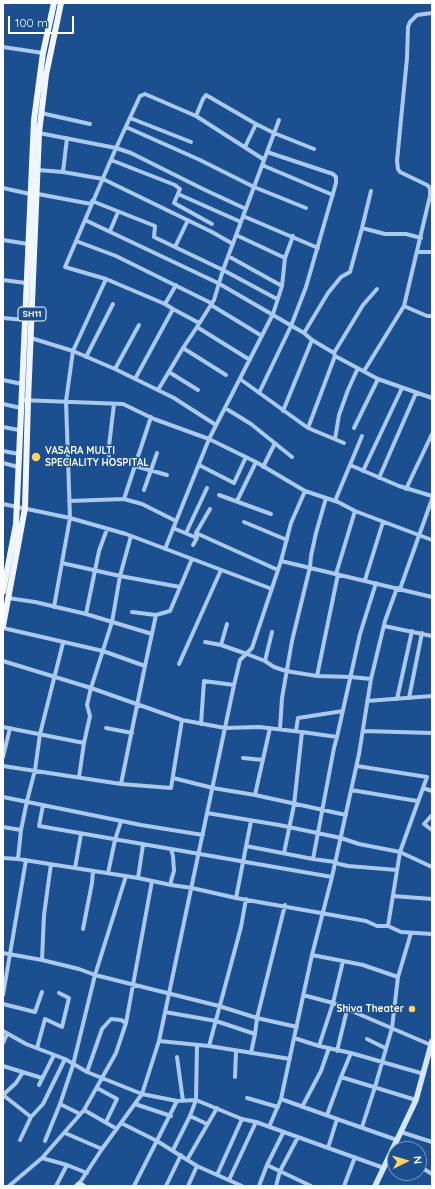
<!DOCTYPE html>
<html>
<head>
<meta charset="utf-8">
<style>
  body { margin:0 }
  #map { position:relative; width:435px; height:1189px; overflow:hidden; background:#1b4f8f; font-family:Quicksand,sans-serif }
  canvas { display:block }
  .frame { position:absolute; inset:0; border:4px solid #fff; pointer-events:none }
  .north { position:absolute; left:387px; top:1141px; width:40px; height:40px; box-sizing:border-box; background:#1b4f8f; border:1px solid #7695bc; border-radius:50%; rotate:85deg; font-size:11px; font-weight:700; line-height:16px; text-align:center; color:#fff }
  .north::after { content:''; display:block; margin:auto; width:14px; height:18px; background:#ffd166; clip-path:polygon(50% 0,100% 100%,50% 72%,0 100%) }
  .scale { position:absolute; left:8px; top:16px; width:66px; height:18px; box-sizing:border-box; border:2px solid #fff; border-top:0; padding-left:5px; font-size:12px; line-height:14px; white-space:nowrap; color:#fff; -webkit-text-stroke:3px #1b4f8f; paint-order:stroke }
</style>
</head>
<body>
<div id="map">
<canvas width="435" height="1189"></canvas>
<div class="frame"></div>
<div class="north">N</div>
<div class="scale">100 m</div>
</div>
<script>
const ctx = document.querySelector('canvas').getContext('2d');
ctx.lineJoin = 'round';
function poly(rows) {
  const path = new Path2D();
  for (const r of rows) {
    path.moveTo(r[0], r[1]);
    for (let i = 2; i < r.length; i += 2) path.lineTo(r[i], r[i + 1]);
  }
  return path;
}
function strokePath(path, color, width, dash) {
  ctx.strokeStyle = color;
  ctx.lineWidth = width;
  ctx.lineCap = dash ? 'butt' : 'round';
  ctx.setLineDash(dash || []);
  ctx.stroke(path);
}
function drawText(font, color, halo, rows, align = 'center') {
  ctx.font = font + ' Quicksand,sans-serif';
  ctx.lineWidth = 3;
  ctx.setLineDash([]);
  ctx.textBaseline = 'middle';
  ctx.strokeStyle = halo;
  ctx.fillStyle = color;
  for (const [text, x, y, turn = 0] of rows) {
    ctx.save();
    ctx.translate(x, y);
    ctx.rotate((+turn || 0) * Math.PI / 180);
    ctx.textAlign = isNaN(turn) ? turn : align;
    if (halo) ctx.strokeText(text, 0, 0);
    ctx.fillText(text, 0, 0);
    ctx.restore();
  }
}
strokePath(poly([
  [3,47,43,53],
  [41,113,90,124],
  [196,116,263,159],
  [130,118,191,142],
  [126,127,200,160,254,187,306,208],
  [39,133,116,148,85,220],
  [245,147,256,124],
  [111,160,175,185,180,189,174,203,212,224],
  [262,165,333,195],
  [38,170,63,172,103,179,212,232,233,244],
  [63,172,67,138],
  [3,188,30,194],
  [38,194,91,204],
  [178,194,241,222],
  [92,201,155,226,154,237,223,270,277,299],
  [246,209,203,189,131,153,116,148,140,96,145,94,196,116,203,99,206,95,256,124,274,133,314,149],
  [243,216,318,248],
  [362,228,385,234,406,234,421,238],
  [110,231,118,212],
  [236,235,285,258],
  [293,236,285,258,282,286,273,314,209,439,256,462,305,491,291,523,281,561,252,648,240,660,234,685,159,1041,142,1094,177,1101,196,1100,242,1119,256,1122,384,1168],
  [3,240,28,244],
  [76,241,116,256,211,303],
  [175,247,188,220],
  [418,252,432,252],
  [228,256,282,286],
  [106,279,65,267,85,220,218,283,304,333,312,340,334,353,335,356,378,379,432,398],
  [3,280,26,283],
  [165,304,176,285],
  [211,305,262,336],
  [404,306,427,316,432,316],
  [173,309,199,323],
  [3,318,25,320],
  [197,327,214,300,223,270,279,120],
  [304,333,328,293,341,277,350,272,362,228,371,191],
  [31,338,73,351,115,369,174,398,216,425],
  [334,353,363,305,377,289],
  [86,357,113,304],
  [115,369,139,325],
  [364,371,404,306,430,196,430,188,427,185,400,172,398,169,397,161,407,58,408,27,410,22,417,15,432,13],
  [169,372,198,390],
  [226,375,183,348,197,327,250,360],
  [240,379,308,428,344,443],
  [3,380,22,384],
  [158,390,183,348],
  [259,393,291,326,306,287,336,183,336,177,333,174,267,152],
  [21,400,123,404,154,419,209,439,165,549],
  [3,404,21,408],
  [225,408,251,424,292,457],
  [283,411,312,340],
  [151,417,124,499,142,504,176,521],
  [3,427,19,430],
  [308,428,335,356],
  [354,428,378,379],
  [335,439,339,415,348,390,358,368],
  [3,451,19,454],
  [3,463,18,467],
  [109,465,109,446,114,404],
  [199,465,234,483,246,457],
  [350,465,399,486,432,496],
  [135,466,167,475],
  [263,467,275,443],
  [363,471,402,388],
  [379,478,416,393],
  [406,489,432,434],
  [144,490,157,453],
  [219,495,271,514],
  [326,498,338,502,355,511,432,540],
  [69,501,124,499],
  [237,501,256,462],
  [335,501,362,436],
  [3,504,70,518,126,534,272,589],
  [244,522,287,540],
  [173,528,197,538,196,533,278,570],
  [186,533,207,488],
  [196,533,210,509],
  [193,545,197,538],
  [281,561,432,597],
  [62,563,120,576,180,587],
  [336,574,355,511],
  [365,580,383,522],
  [376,583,360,634,337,737,334,748,313,859,335,862,339,864,348,866,397,870],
  [400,589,432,499],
  [8,598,35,602,86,614,152,634],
  [54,607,70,518,66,401,73,351,106,279,165,304,173,309,135,379],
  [132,612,156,615,145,666],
  [86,614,99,551,107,529],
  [156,615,170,611,192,559],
  [384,626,432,636],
  [3,628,103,651,145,666,121,784,171,788,182,720,225,728,259,727,302,732],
  [205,642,221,645,247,654,265,661,274,667,286,671,317,676,351,677,371,679],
  [221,645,227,624],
  [3,661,91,688,112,622,120,576,131,536],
  [265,661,272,632],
  [179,664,221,570],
  [317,676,338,574],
  [409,698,422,633],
  [397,699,412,631],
  [367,701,432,696],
  [201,724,204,681,234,685],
  [3,727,84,743],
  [106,728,132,733],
  [280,729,282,698,292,641,310,567,311,556,316,533,326,498,305,491],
  [296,731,298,718,343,711],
  [364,731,432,733],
  [3,757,10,728],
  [243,758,263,760],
  [3,766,121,784],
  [357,766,427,777,423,788,432,791],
  [79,777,84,743,90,716,87,705,91,688,182,720],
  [173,778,213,788,255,795,346,815],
  [351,790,417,801],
  [255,795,270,728],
  [3,797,141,825,203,835],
  [43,805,39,826,332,877],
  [207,813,279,825,341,838,359,844,400,852,432,867],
  [432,815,424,824,432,830],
  [3,827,21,830,27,801,35,770,40,734,63,643],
  [246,846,313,859],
  [171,849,173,856,174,871,171,881,171,885],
  [284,853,294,805,302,732,337,737],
  [3,858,18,859,138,878,171,885,192,888,236,898,366,921,377,926,388,926,401,932,432,934],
  [18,859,21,830],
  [75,868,81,834],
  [108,873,115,840,121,821],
  [138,878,143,845],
  [393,896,432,899],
  [236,898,251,821],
  [388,926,400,852,423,788],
  [83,929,92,883,93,871],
  [3,953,42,960,79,969,95,975,219,1006,257,1018,297,1027],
  [312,955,343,961,333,1003,319,1046],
  [42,960,44,915,51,864],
  [343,961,363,965,398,977,392,1028,375,1087,362,1127],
  [398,977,411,933],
  [3,995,26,860],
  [303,995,333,1003,431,1045],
  [3,1004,35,1012,42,992],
  [165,1012,216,1021,255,1034],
  [3,1031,26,1044,65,1059,87,1072,142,1094,102,1149,79,1184],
  [294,1038,312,955,332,877,359,754,371,679,385,621,397,588],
  [367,1039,385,1048],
  [159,1041,209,1046,290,1059],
  [3,1043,7,1034],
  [209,1046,241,927,246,899],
  [37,1048,45,1019,62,1027,69,998,59,993],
  [337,1051,347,1010],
  [251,1053,255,1034,257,1018,285,905],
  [177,1057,183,1101],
  [3,1066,42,1078],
  [87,1072,102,1029,111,1019,121,1020,126,1023],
  [235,1077,236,1051],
  [341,1077,351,1053],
  [39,1085,54,1055],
  [97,1088,117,1099,106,1122],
  [3,1095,31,1117],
  [3,1095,16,1083,23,1072],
  [247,1098,278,1107],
  [60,1104,80,1114],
  [135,1104,171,1116],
  [302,1107,321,1071,329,1048],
  [84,1110,117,1129],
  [327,1115,341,1077,416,1100],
  [190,1116,207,1124],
  [337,1119,281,1099,294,1038,319,1046,351,1053,424,1074],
  [121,1123,157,1141,197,1166,242,1186],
  [269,1127,281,1099],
  [401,1132,432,1142],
  [65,1133,102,1149],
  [20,1140,31,1117,43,1104,65,1059],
  [45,1141,60,1104,73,1065,95,975,126,876],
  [328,1148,337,1119,397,1140],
  [173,1150,190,1116,196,1100,197,1046],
  [42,1158,67,1165,87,1173],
  [187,1160,217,1108],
  [267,1165,311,1186],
  [419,1166,432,1174],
  [217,1175,242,1119],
  [229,1180,256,1122],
  [9,1186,42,1158,84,1110,116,1053,126,1023,152,881],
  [56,1186,67,1165],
  [134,1186,177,1101],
  [166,1186,181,1155],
  [188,1186,197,1166],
  [259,1186,267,1165,283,1133],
  [276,1186,280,1171,298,1137],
  [344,1186,355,1157]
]), '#a9c9ee', 4);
strokePath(poly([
  [77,1186,79,1184,83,1186],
  [375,1186,416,1100,432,1041]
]), '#d6e6fa', 5.5);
strokePath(poly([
  [3,592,16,524,34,120,43,53,54,3],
  [3,626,25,508,28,401,39,133,46,75,61,3]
]), '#f0f6ff', 6);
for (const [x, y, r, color] of [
  [36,457,5,"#ffd166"],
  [412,1009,4,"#ffd166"]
]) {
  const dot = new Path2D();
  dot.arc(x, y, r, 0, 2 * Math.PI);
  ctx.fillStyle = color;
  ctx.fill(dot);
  strokePath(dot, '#1b4f8f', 1.5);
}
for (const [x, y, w] of [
  [32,314,28]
]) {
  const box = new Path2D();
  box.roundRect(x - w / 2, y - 7, w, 14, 3);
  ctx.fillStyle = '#1b4f8f';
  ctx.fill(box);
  strokePath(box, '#fff', 1);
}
drawText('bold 9px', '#fff', null, [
  ["SH11",32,314]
]);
drawText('bold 10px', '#fff', '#1b4f8f', [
  ["VASARA MULTI",45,451],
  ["SPECIALITY HOSPITAL",45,463],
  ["Shiva Theater",404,1009,"right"]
], 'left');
</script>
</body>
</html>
